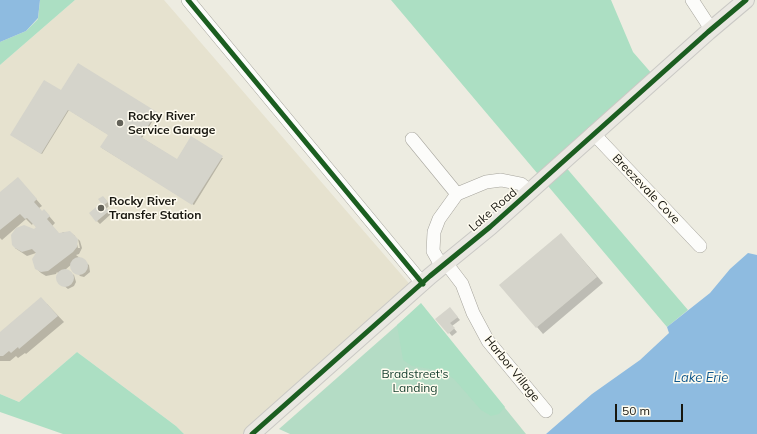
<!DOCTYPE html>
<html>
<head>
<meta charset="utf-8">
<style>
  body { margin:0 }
  #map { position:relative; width:757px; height:434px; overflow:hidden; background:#edece1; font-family:Mulish,sans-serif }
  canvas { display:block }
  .scale { position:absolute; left:615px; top:404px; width:68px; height:18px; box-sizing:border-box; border:2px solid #181710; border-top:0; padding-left:5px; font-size:12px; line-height:14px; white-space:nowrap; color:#181710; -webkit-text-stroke:3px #fffcf0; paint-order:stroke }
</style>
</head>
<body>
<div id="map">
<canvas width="757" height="434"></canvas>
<div class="scale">50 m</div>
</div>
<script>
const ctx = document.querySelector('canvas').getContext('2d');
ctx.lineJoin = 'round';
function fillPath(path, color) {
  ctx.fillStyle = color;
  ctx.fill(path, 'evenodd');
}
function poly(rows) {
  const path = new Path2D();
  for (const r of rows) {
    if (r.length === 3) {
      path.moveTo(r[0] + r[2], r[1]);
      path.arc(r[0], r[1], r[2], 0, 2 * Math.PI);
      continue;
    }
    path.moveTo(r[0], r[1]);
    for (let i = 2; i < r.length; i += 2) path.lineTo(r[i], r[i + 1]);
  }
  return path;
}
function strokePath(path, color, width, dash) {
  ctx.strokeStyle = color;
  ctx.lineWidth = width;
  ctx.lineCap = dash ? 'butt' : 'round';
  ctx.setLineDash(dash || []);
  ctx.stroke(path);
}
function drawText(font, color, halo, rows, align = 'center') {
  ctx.font = font + ' Mulish,sans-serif';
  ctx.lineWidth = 3;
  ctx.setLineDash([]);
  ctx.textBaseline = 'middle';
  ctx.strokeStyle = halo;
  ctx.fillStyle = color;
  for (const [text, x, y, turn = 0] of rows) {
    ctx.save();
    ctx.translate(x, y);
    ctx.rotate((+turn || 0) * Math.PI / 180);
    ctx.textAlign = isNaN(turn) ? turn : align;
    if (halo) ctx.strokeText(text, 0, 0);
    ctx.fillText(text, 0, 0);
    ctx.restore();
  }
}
fillPath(poly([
  [75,0,164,0,413,288,244,434,184,434,176,426,77,352,19,402,0,394,0,65]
]), '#e6e2cf');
fillPath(poly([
  [421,304,526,434,290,434,279,429]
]), '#b4dcc5');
fillPath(poly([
  [40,0,75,0,0,65,0,42,26,31,38,19],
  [391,0,611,0,633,52,653,75,558,158,688,310,667,327],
  [421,303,505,407,499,414,491,416,481,410,454,379,442,371,412,366,403,360,397,325],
  [77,352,176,426,184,434,63,434,0,412,0,394,19,402]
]), '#acdfc3');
fillPath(poly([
  [0,0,40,0,38,18,26,31,0,42],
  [748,253,757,255,757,434,546,434,592,394,640,360,669,333,667,327,710,293,730,269]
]), '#8ebbe0');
fillPath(poly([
  [61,92,156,113,157,114,142,138,177,160,223,158,194,205,102,148,109,135,69,110,42,154,13,136],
  [24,185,42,206,39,208,42,212,44,210,55,223,52,226,60,235,63,232,70,232,75,236,78,248,80,248,78,239,80,241,82,248,79,254,76,255,89,265,90,272,84,277,80,276,72,267,73,263,65,270,74,275,76,282,74,286,68,289,62,284,59,281,59,274,57,272,56,274,46,276,41,273,36,268,39,252,27,256,15,248,36,233,37,228,33,223,32,225,26,219,2,240,0,238,0,194],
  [103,197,110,205,106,209,111,214,100,224,97,221,103,203],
  [566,240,603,283,543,334,501,285],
  [47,304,64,322,26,354,25,353,18,358,16,356,10,361,0,361,0,333],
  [452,311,460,320,452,326,457,332,452,336,437,319]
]), '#0003');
fillPath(poly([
  [78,63,157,112,141,137,177,159,191,136,223,156,192,205,100,147,108,135,68,110,41,154,10,135,44,80,61,90],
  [18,177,37,199,34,202,42,211,44,209,50,216,47,219,59,233,70,231,78,239,77,247,73,252,48,271,41,272,35,269,32,259,36,253,32,249,22,252,15,248,12,245,11,235,16,228,24,225,34,229,36,227,27,218,25,219,20,214,0,230,0,192],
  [103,196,108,202,104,205,109,211,96,222,89,213,101,203,98,199],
  [561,233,597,277,536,328,499,285],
  [79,266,9],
  [65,278,9],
  [41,297,58,316,19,349,18,347,11,353,9,351,3,356,0,356,0,332],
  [450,307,458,317,450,323,455,328,448,334,435,319]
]), '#d5d4cb');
const minor = poly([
  [188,0,423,284],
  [692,0,711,29],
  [593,133,700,246],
  [412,139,457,194],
  [446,263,462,284,473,313,488,341,546,411],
  [442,267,433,251,434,232,439,219,457,194,486,182,501,180,521,184,529,191]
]);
const major = poly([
  [252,434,430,276,490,227,708,32,746,0]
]);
strokePath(minor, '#a6a49c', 14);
strokePath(major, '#cac9c5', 18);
strokePath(minor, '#fcfcfa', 13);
strokePath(major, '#eae8e2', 16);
strokePath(poly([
  [188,0,423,284],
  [252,434,430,276,490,227,708,32,746,0]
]), '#1b5e20', 5);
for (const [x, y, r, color] of [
  [120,123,4,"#636259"],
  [101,208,4,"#636259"]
]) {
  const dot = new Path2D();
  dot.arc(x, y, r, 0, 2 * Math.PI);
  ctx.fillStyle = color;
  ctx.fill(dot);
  strokePath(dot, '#fffcf0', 1.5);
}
drawText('bold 12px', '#181710', '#fffcf0', [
  ["Rocky River",128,116],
  ["Service Garage",128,130],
  ["Rocky River",109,201],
  ["Transfer Station",109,215]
], 'left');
drawText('12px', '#181710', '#fffcf0', [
  ["Breezevale Cove",646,189,46],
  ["Lake Road",493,210,-41],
  ["Harbor Village",512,369,51]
]);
drawText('12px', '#1a4332', '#fffcf0', [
  ["Bradstreet's",415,374],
  ["Landing",415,388]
]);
drawText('italic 13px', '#0f578c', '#fffcf0', [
  ["Lake Erie",701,378]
]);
</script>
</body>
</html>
